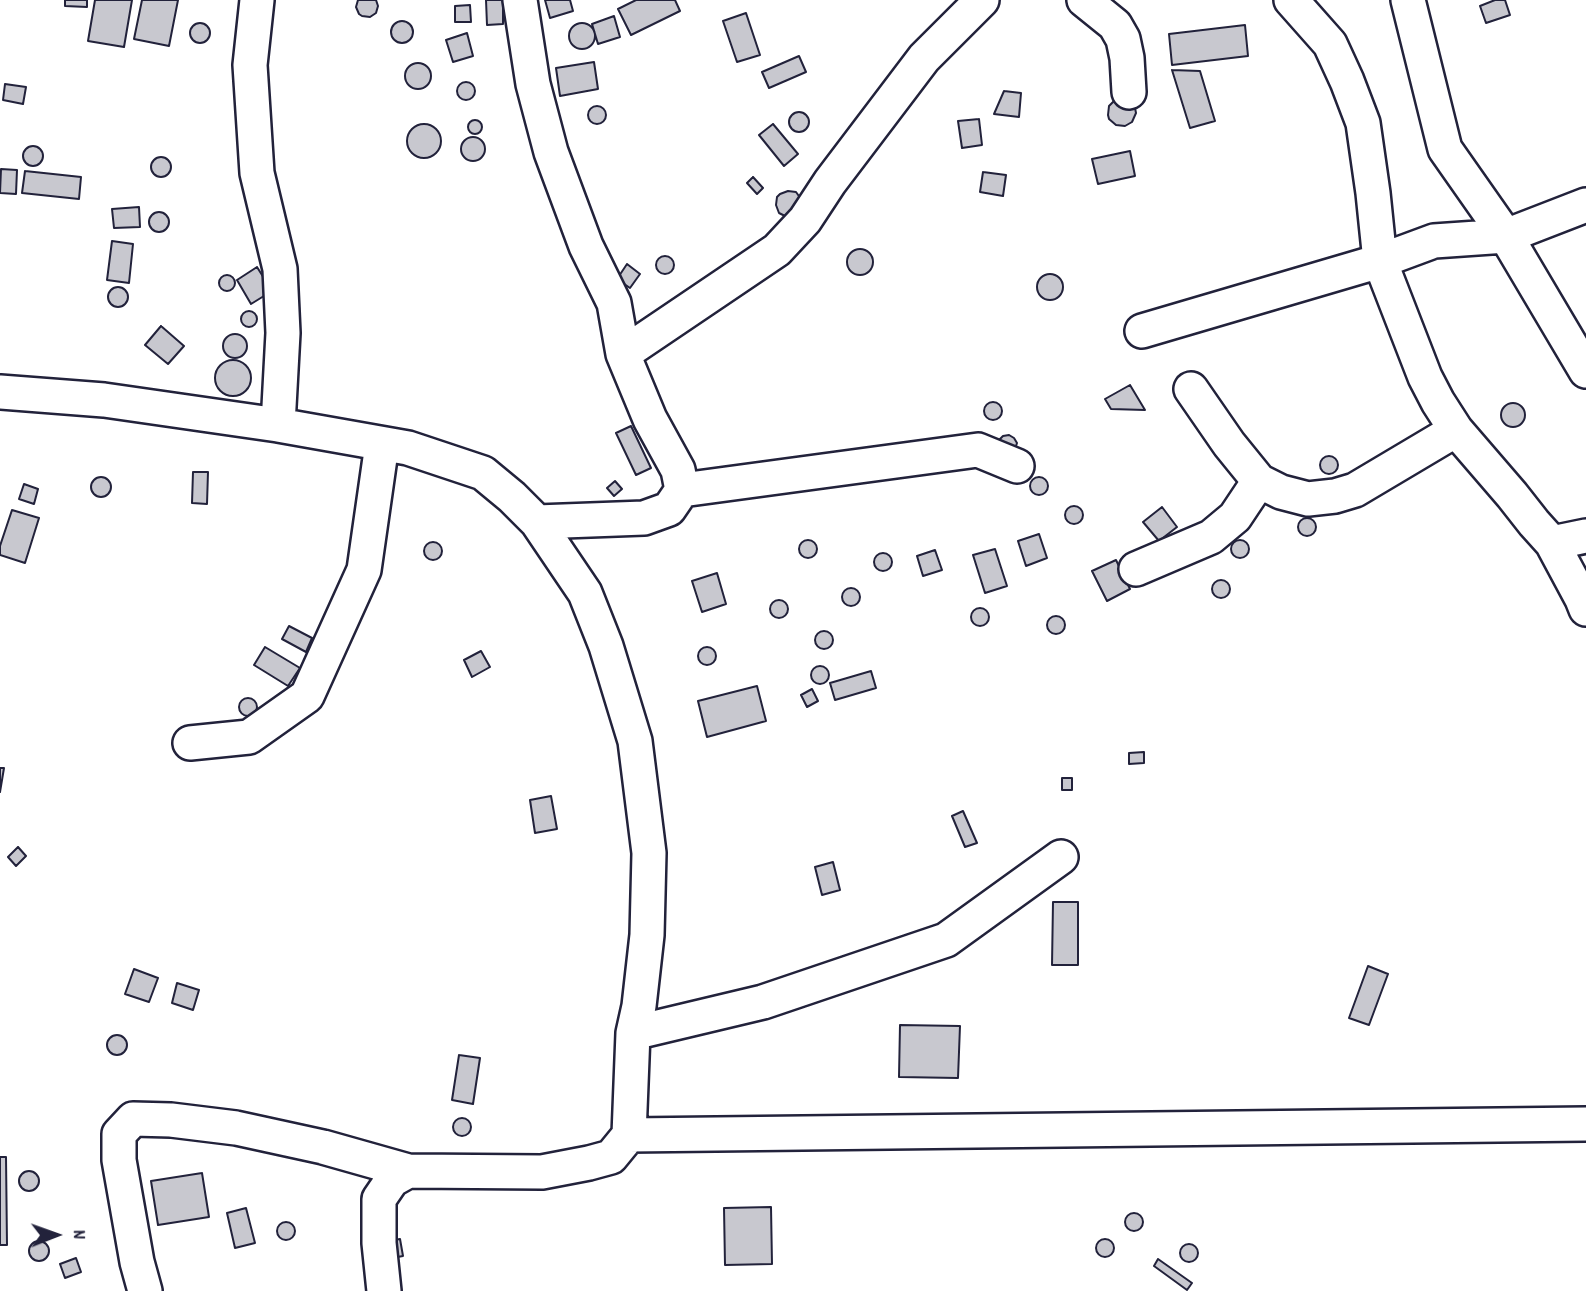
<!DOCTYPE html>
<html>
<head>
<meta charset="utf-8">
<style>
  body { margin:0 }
  #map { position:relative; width:1586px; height:1291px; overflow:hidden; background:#fff; font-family:Dekko,sans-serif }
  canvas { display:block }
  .north { position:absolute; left:21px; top:1200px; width:70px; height:70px; -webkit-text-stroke:5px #fff; paint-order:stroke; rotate:89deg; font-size:19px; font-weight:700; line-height:28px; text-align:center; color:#22223b }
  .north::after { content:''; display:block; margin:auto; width:24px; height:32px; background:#22223b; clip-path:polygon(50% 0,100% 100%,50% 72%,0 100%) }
</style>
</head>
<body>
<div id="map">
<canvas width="1586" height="1291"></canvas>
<div class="north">N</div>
</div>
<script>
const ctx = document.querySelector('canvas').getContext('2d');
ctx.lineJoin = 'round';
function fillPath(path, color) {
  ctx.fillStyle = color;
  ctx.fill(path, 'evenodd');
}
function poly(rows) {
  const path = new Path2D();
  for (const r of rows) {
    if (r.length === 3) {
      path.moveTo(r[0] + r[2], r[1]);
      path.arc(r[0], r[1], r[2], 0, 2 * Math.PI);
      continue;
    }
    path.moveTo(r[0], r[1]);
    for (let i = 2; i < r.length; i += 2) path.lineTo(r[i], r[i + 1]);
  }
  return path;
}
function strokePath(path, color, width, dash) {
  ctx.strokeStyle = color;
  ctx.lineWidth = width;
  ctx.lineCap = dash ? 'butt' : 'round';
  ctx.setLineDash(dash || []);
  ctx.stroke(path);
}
const building = poly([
  [65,0,87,0,87,7,65,6,65,0],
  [95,0,132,0,124,47,88,41,95,0],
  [142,0,178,0,169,46,134,39,142,0],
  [358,0,376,0,378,6,376,13,370,17,362,16,359,14,356,7,358,0],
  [486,0,503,0,503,24,487,25,486,0],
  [545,0,570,0,573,11,550,18,545,0],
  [636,0,675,0,680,11,631,35,618,9,636,0],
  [1495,0,1505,0,1510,15,1486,23,1480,6,1495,0],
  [470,5,471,22,455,22,455,6,470,5],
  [746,13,760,55,737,62,723,21,746,13],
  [614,16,620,37,598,44,592,24,614,16],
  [402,32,11],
  [200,33,10],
  [582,36,13],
  [1245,25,1248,56,1172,65,1169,34,1245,25],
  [467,33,473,56,453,62,446,40,467,33],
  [799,56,806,72,769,88,762,72,799,56],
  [594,62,598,89,560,96,556,68,594,62],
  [418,76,13],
  [1172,70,1200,71,1215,121,1190,128,1172,70],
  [466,91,9],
  [5,84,26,87,23,104,3,100,5,84],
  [1004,91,1021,93,1019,117,994,114,1004,91],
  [1116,99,1133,104,1135,108,1136,113,1132,122,1125,126,1116,125,1109,119,1108,115,1109,106,1116,99],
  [597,115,9],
  [799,122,10],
  [979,119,982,145,962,148,958,121,979,119],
  [475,127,7],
  [773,124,798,154,784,166,759,135,773,124],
  [424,141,17],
  [473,149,12],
  [33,156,10],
  [1130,151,1135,176,1098,184,1092,159,1130,151],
  [161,167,10],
  [1,169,17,170,16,194,0,193,1,169],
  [25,171,81,177,79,199,22,193,25,171],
  [983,172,1006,175,1003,196,980,192,983,172],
  [753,177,763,188,757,194,747,183,753,177],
  [788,191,796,192,801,199,787,217,779,213,776,205,777,197,780,194,788,191],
  [139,207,140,227,114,228,112,209,139,207],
  [159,222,10],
  [112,241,133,244,129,283,107,280,112,241],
  [860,262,13],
  [665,265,9],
  [627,264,640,274,630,288,617,279,627,264],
  [257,267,272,291,251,304,237,280,257,267],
  [1050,287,13],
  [227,283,8],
  [118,297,10],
  [249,319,8],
  [161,326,184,346,168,364,145,345,161,326],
  [235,346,12],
  [233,378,18],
  [1130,385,1145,410,1111,409,1105,399,1130,385],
  [993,411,9],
  [1513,415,12],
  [631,426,651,468,636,475,616,433,631,426],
  [1009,435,1014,438,1017,443,1015,449,997,446,999,440,1003,436,1009,435],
  [1329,465,9],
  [193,472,208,472,207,504,192,503,193,472],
  [1039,486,9],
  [101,487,10],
  [615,481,622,489,614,496,607,488,615,481],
  [24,484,38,489,34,504,19,499,24,484],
  [1074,515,9],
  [1162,507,1177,527,1159,541,1143,522,1162,507],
  [12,510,39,518,25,563,0,555,0,546,12,510],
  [1307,527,9],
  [1039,534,1047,558,1026,566,1018,541,1039,534],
  [1240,549,9],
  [808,549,9],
  [433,551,9],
  [995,549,1007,586,985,593,973,555,995,549],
  [935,550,942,570,923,576,917,556,935,550],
  [883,562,9],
  [1116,560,1130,589,1107,601,1092,571,1116,560],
  [717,573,726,604,702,612,692,581,717,573],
  [1221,589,9],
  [851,597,9],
  [779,609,9],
  [980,617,9],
  [1056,625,9],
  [289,626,312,638,306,652,282,639,289,626],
  [824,640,9],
  [707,656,9],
  [265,647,300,668,288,686,254,665,265,647],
  [481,651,490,667,472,677,464,660,481,651],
  [820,675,9],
  [871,671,876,688,835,700,830,683,871,671],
  [757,686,766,721,707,737,698,701,757,686],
  [812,689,818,701,807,707,801,695,812,689],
  [248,707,9],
  [1144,752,1144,763,1129,764,1129,753,1144,752],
  [0,768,4,768,0,792,0,768],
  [1062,778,1072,778,1072,790,1062,790,1062,778],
  [551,796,557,829,535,833,530,800,551,796],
  [963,811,977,843,965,847,952,816,963,811],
  [18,847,26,856,16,866,8,857,18,847],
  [833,862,840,890,822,895,815,867,833,862],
  [1053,902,1078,902,1078,965,1052,965,1053,902],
  [1368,966,1388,974,1369,1025,1349,1018,1368,966],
  [134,969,158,978,149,1002,125,994,134,969],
  [177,983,199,990,193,1010,172,1003,177,983],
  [900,1025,960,1026,958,1078,899,1077,900,1025],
  [117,1045,10],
  [459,1055,480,1058,473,1104,452,1100,459,1055],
  [462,1127,9],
  [0,1157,6,1157,7,1245,0,1245,0,1157],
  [29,1181,10],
  [202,1173,209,1217,158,1225,151,1181,202,1173],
  [771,1207,772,1264,725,1265,724,1208,771,1207],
  [246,1208,255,1243,235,1248,227,1213,246,1208],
  [1134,1222,9],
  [286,1231,9],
  [1105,1248,9],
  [400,1239,403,1256,392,1258,389,1241,400,1239],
  [39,1251,10],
  [1189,1253,9],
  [76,1258,81,1272,65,1278,60,1264,76,1258],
  [1158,1259,1192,1283,1187,1290,1154,1266,1158,1259]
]);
fillPath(building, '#c8c8cf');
strokePath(building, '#22223b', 2);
const minor = poly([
  [257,0,250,65,257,173,280,269,283,333,278,425],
  [520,0,533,84,551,152,586,246,614,303,623,354,650,419,678,470,682,490,669,509,644,518,537,522],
  [1084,0,1115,25,1123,39,1127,58,1129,92],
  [1291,0,1330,44,1347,81,1363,123,1373,193,1380,261,1425,377,1438,402,1456,430,1512,495,1534,523,1552,543,1582,599,1586,609],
  [1408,0,1445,149,1506,236,1586,371],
  [1142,331,1380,261,1434,241,1506,236,1586,205],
  [623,354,777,250,805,220,830,182,924,58,982,0],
  [1191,389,1229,444,1259,481,1281,492,1308,499,1335,496,1355,490,1456,430],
  [0,392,104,400,278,425,408,448,483,473,512,497,537,522,585,593,606,646,635,741,649,853,647,935,639,1006,633,1033,629,1135,611,1157,589,1163,542,1172,408,1171,392,1180,379,1199,379,1243,384,1291],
  [682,490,978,450,1017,466],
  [1552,543,1586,536],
  [1136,569,1211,537,1235,517,1259,481],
  [190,743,249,737,307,696,364,570,382,444],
  [633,1033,763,1002,946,940,1061,857],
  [629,1135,1586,1124],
  [145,1291,137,1262,119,1160,119,1134,133,1119,171,1120,236,1128,323,1147,408,1171]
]);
strokePath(minor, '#22223b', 38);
strokePath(minor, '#fff', 33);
</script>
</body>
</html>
